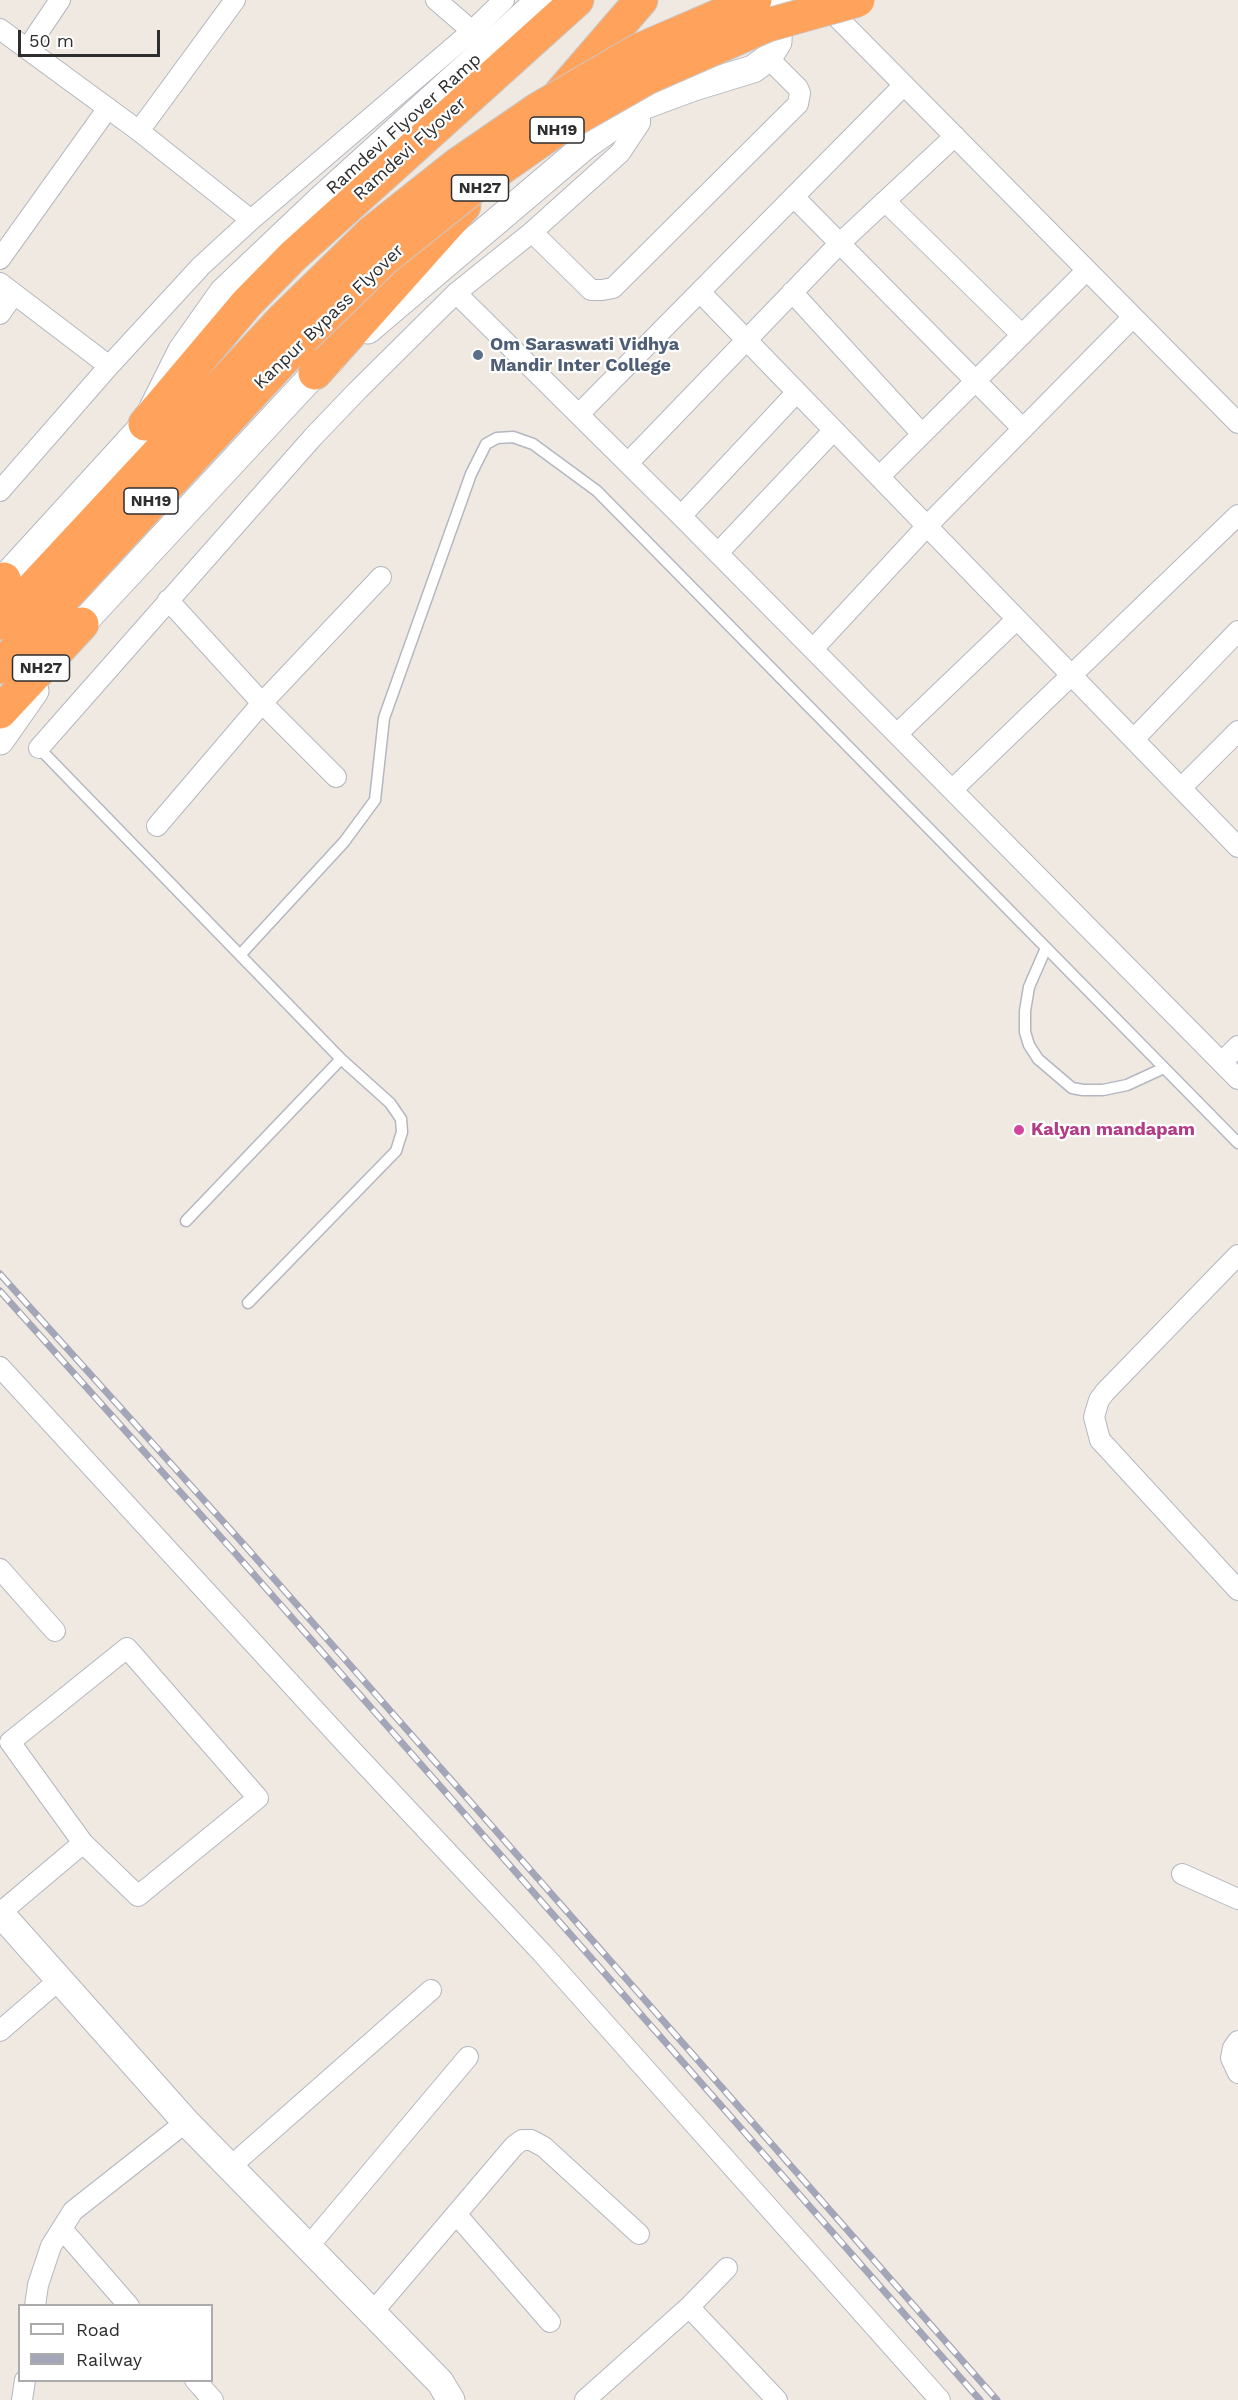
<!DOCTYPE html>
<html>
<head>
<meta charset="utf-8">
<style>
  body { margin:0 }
  #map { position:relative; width:1238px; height:2400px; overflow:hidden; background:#efe9e1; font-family:"Work Sans",sans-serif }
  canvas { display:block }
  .legend { position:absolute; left:18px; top:2304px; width:195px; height:78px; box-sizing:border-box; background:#fff; border:2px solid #ababab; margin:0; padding:8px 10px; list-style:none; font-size:18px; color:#2e2e2e }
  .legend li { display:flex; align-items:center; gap:12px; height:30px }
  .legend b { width:30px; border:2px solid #ababab }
  .scale { position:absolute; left:18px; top:30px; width:142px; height:27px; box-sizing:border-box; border:3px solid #2e2e2e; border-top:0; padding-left:8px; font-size:18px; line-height:21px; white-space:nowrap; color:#2e2e2e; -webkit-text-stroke:4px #fff; paint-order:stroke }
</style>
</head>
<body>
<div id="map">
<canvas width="1238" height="2400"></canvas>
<ul class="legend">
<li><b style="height:8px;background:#fff"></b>Road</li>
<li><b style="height:8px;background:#a3a6b8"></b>Railway</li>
</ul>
<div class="scale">50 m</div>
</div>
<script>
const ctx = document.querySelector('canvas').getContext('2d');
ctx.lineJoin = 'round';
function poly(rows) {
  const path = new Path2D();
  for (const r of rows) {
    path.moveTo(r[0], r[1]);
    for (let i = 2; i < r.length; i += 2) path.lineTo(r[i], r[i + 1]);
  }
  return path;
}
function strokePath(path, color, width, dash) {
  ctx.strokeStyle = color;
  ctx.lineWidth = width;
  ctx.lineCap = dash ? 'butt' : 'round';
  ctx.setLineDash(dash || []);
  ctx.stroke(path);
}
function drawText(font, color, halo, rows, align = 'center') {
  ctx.font = font + ' "Work Sans",sans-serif';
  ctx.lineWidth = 4.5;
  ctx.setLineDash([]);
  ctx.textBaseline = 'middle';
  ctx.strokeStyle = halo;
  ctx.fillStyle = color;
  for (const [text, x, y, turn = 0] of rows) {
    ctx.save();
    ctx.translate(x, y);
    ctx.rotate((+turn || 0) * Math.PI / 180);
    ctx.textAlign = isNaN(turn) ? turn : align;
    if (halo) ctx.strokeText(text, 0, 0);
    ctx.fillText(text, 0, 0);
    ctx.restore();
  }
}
const lane = poly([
  [39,748,341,1059,390,1103,401,1119,402,1132,396,1151,248,1303],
  [1046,948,1029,987,1025,1011,1025,1032,1029,1045,1038,1059,1072,1088,1083,1090,1103,1090,1127,1085,1164,1068],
  [240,955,344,842,375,800,384,718,471,474,486,444,497,438,513,437,533,444,597,491,1238,1143],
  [186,1221,341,1059]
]);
const street = poly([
  [436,0,472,31],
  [824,4,1238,423],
  [0,29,139,131,251,220],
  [27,49,60,0],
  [139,131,235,0],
  [794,197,1023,429],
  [885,201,1022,335],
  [532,232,591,290,602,290,613,288,798,104,800,93,798,88,768,58],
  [0,259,108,108],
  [0,283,109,366],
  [700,292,1238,847],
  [792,292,922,434],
  [456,293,681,516,1238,1079],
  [0,314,14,294],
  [579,414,904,85],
  [628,463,839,244,955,136],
  [879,477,1087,270],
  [0,491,109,366,201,266,251,220,472,31,504,0],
  [681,516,797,392],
  [718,553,834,430],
  [168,600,262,703,381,577],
  [813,649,927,526,1133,317],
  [897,734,1017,619],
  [1134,739,1238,631],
  [39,748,313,437,358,390,456,293,532,232,620,153,640,123,640,107],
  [1181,788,1238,731],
  [952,790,1238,515],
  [157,826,262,703,336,777],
  [1222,1062,1238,1046],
  [1238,1255,1105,1392,1099,1400,1094,1417,1100,1440,1238,1590],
  [0,1367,346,1744,542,1953,940,2400],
  [0,1569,55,1631],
  [1182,1874,1238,1899],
  [0,1913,83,1843,10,1742,127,1648,258,1798,138,1896,83,1843],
  [0,2031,59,1980],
  [1238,2041,1233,2048,1231,2058,1238,2073],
  [230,2167,431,1990],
  [456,2214,550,2322],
  [62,2229,129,2306],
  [308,2247,468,2057],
  [35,2306,38,2285,51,2246,73,2211,186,2122],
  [689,2307,777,2400],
  [372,2313,514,2146,522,2140,531,2140,544,2147,639,2234],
  [195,2380,213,2400],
  [22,2400,25,2380],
  [585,2400,689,2307,727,2268]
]);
const secondary = poly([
  [368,330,585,146,640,107,694,87,753,69,768,58,778,42,779,0],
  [0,583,145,424,182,350,223,292,321,199,540,0],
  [71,639,82,624,315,373,331,360],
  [0,741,35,691],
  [0,1913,186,2122,440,2382,451,2400]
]);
const highway = poly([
  [560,94,641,0],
  [315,373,464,206],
  [145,424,247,303,293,256,577,0],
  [0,584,4,579],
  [0,623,282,320],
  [0,667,303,338],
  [0,712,82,624]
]);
strokePath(lane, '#b4b7c1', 13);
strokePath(street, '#b4b7c1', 22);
strokePath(secondary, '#b4b7c1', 29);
strokePath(highway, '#c9c9c9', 35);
strokePath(lane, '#fff', 10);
strokePath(street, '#fff', 20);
strokePath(secondary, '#fff', 27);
strokePath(highway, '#ffa35c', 33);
const rail = poly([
  [0,1274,247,1548,997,2400],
  [0,1291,235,1553,980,2400]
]);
strokePath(rail, '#a3a6b8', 7);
strokePath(rail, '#fff', 4.5, [14]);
const highwayBridge = poly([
  [282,320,371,233,458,164,538,109,637,51,755,0],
  [303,338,385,258,470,190,556,130,647,78,768,25,858,0]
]);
strokePath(highwayBridge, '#c9c9c9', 35, []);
strokePath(highwayBridge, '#ffa35c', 33);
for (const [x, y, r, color] of [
  [478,355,6,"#5c6f8a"],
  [1019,1130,6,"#d1479c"]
]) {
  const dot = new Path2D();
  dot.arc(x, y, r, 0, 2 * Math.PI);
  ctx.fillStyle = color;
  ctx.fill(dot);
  strokePath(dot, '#fff', 2);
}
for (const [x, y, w] of [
  [557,130,54],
  [480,188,57],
  [151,501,54],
  [41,668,57]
]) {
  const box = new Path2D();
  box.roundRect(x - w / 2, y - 13, w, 26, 4.5);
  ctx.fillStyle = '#fff';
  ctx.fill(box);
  strokePath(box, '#2e2e2e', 1.5);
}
drawText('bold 16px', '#2e2e2e', null, [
  ["NH19",557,130],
  ["NH27",480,188],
  ["NH19",151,501],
  ["NH27",41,668]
]);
drawText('18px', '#2e2e2e', '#fff', [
  ["Ramdevi Flyover Ramp",404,124,-42],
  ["Ramdevi Flyover",410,149,-42],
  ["Kanpur Bypass Flyover",329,317,-44]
]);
drawText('bold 18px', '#4e5e75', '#fff', [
  ["Om Saraswati Vidhya",490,345],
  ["Mandir Inter College",490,366]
], 'left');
drawText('bold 18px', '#b23c85', '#fff', [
  ["Kalyan mandapam",1031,1130]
], 'left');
</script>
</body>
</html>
